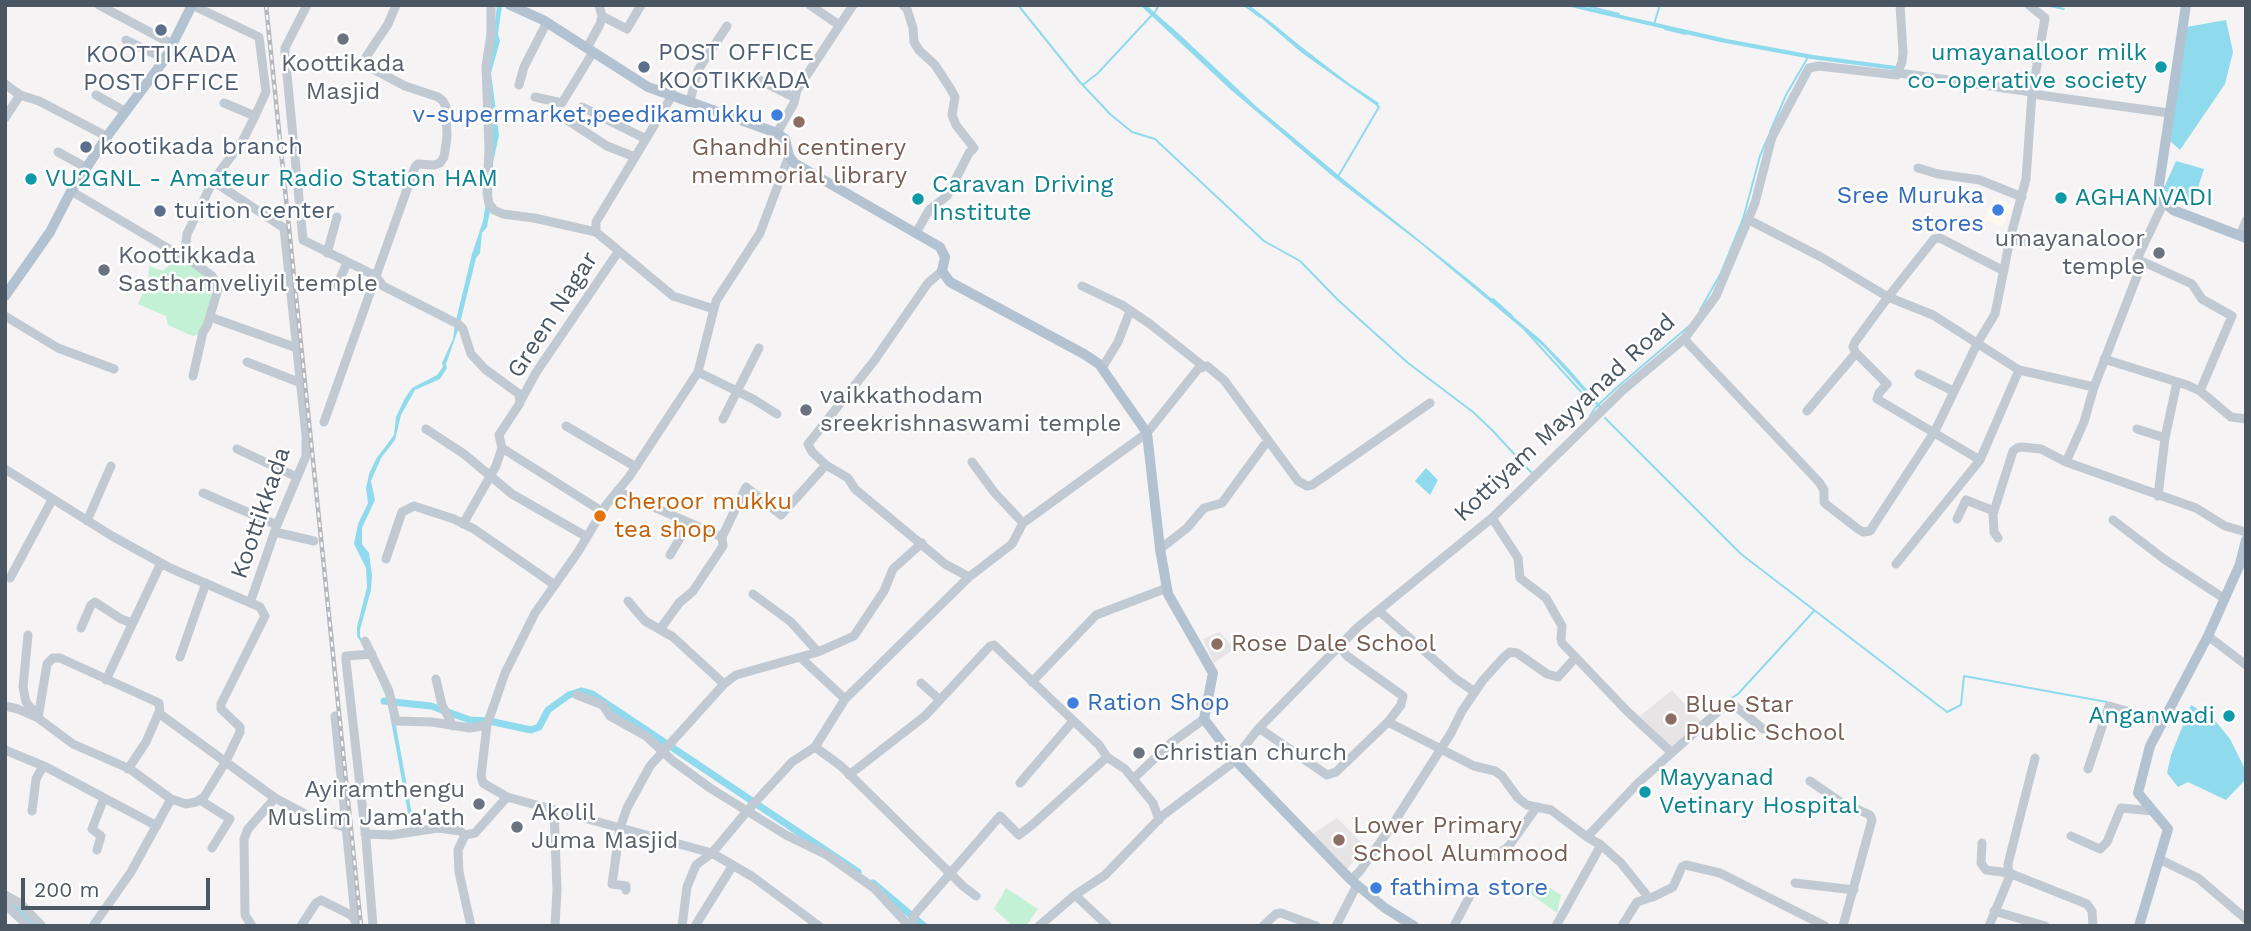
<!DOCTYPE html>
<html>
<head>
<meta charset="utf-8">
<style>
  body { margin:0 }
  #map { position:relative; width:2251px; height:931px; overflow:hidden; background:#f5f3f3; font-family:"Work Sans",sans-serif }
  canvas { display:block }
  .frame { position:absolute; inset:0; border:7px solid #4a5661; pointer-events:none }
  .scale { position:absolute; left:21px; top:878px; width:189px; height:32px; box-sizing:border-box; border:4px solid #4a5661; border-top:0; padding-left:9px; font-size:21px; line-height:24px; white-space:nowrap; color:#4a5661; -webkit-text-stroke:5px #fff; paint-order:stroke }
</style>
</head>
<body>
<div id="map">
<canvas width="2251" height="931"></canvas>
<div class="frame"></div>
<div class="scale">200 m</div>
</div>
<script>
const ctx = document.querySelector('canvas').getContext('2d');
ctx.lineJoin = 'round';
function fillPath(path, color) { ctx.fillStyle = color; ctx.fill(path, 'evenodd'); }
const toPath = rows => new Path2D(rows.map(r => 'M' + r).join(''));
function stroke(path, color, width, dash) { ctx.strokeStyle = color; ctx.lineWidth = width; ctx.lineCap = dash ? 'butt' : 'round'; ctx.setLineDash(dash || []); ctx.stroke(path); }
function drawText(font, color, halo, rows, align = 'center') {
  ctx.font = font + ' "Work Sans",sans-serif'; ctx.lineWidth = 5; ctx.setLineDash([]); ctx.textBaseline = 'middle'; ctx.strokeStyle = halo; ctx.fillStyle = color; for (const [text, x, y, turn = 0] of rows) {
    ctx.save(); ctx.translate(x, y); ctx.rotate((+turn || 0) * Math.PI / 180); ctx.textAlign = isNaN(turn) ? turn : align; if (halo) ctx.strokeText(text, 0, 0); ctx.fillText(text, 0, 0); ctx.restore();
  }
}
fillPath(toPath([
  [1995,197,2013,206,2002,227,1984,219]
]), '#fdf9ef');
fillPath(toPath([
  [1220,632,1234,649,1214,663,1203,639],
  [1672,690,1701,722,1671,749,1640,716],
  [1337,818,1366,847,1346,870,1312,834]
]), '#e6e4e5');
fillPath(toPath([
  [177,257,198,268,215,287,200,334,193,336,168,325,166,316,138,304,148,281,149,266,163,271],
  [1538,880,1561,895,1557,913,1528,892],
  [1006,888,1038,909,1026,926,1013,926,994,909]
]), '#c3f1d5');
fillPath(toPath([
  [497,5,502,5,498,34,500,41,491,73,499,135,493,163,492,200,487,227,482,233,480,253,476,258,460,323,456,320,472,254,483,221,488,189,493,117,488,79],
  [1140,5,1146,5,1178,33,1257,107,1349,184,1473,283,1541,340,1569,369,1601,406,1599,408,1543,346,1420,243,1336,179,1231,90],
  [1246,5,1249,5,1276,26,1333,73,1379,103,1377,106,1302,53],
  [1562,5,1577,5,1727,39,1813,55,1896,66,1895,70,1811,59,1720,42],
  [2226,20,2233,52,2225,84,2180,150,2170,141,2186,27],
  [2176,161,2204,169,2193,203,2163,190],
  [455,324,459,327,446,364,447,368,440,379,415,390,401,415,395,440,381,458,371,481,375,500,362,528,362,544,369,553,372,575,371,590,360,630,360,636,368,653,357,636,357,627,367,587,366,568,354,544,358,524,368,503,366,488,369,474,376,459,394,435,396,417,405,398,412,388,437,375,443,367,442,363,453,339],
  [1426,468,1438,480,1430,495,1415,481],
  [368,655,393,709,411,809,413,830,411,830,387,699],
  [2191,705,2213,718,2230,739,2246,771,2246,779,2226,800,2188,782,2178,787,2167,773,2171,755]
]), '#90daee');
stroke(toPath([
  [1018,5,1079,81,1110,114,1132,132,1155,139,1264,241,1300,261,1338,300,1408,363,1473,412,1493,431,1527,468,1532,473,1534,472],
  [1244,5,1260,17],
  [1583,5,1619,14],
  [2045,5,2064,9],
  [1155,12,1159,5],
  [1654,24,1660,5],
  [1665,29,1686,34],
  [1296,44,1347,83],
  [1750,46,1786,53],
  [1084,84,1098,73,1151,16],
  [1770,132,1786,95,1807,59],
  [1339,175,1379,107,1377,105],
  [1493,299,1512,316],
  [1700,310,1721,273,1743,219,1760,156,1768,137],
  [1525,330,1593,405],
  [1590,416,1595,408,1615,389,1689,326],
  [1605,418,1741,554,1947,712,1961,705,1964,676,2107,702],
  [1725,702,1738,694,1814,611]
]), '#90daee', 2);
stroke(toPath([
  [384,701,431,706,470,720,489,721,531,730,539,727,548,710,569,695,581,691,592,694,664,742],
  [673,748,858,872],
  [873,883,924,926],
  [13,903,34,926]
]), '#90daee', 7);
stroke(toPath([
  [99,5,172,44],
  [192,5,259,37,266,92,255,116],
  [307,5,285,48,285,54,303,240,376,276,324,422],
  [396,5,388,24,366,57,369,64,373,69,405,86,438,97,443,101,446,107,447,137,444,157,440,163,434,165,418,164,415,167,376,276,383,286,458,324,463,329,471,354,485,369,519,394,520,403,499,435,502,448,603,512],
  [491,5,491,34,486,66,489,149,487,193,489,204,494,210,503,214,534,218,596,232,673,296,714,309],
  [810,5,839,25],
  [903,5,907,9,913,28,914,42,919,50,935,65,950,88,955,97,952,115,956,125,974,148,969,153,947,196,929,210,916,233],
  [602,16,627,29,641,5],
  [126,40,165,59],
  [587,48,600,24,602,16,599,5],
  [1899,73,2032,92],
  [752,76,795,98],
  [5,84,20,95,39,101,108,137],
  [519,85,524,67,547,22],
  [2032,94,2169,113],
  [96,95,126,112],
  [535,97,562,103,593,52],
  [690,101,698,70,727,26],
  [582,107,646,139],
  [5,118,20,95],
  [567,120,607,146,635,157],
  [777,133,794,103,797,90,853,5],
  [58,152,87,168],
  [789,156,760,233,716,301,698,372,629,477,606,505,578,552,535,613,505,673,487,725,481,776,483,783,507,797,712,853,753,877,819,926],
  [1918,168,1938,174,1980,180,2022,197],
  [213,181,284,228,306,435,306,456,277,525,250,603],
  [71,191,176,253,182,254,185,250,187,234,213,181,243,140,255,116,224,103],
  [1749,220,1821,257,1888,297,1933,315,2019,370,2094,387],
  [596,232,596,222,673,94],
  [2240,236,2246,221],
  [2010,239,2040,244,2042,239],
  [327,253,337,217],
  [182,254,212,276,218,289,207,326,203,332,193,376],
  [2137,259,2192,284,2202,299,2232,316,2200,391],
  [942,271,928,283,874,361,808,444,812,452,826,465,848,478,855,489,945,564,969,577],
  [337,285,347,263],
  [1082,286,1122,305,1150,324,1203,366],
  [5,316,58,348,114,369],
  [210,317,297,348],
  [1684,339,1819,482,1824,490,1824,502,1827,505,1858,529,1863,532,1870,531,1935,431,1978,342,1995,314,2010,239,2026,179,2032,94,2045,18,2029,5],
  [2104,359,2187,385,2200,391,2231,417,2246,419],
  [247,362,301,383],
  [1102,368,1118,342,1130,311],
  [698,372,753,399,777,414],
  [1919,374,1953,391],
  [521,400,537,371,618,252],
  [1807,411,1856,353],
  [723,419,759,348],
  [566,426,636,467],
  [426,429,464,454,512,494,587,537],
  [2137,429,2165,438],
  [237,449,297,477],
  [1980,460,1877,399,1879,393,1887,384,1856,353,1853,347,1855,342,1888,297,1934,239,1940,238,2004,271],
  [972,462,994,492,1023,523],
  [2066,462,2084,422,2094,387,2139,271,2137,259,2163,204],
  [5,469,112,536,170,568,260,607,265,616,221,704,221,709,240,727,240,732,226,761,204,797,196,802,186,804,171,799,130,769,73,744,38,718,18,709,5,706],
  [617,491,722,537],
  [203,493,277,525],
  [2158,496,2165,438,2177,382],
  [1492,518,1518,558,1520,578,1546,598,1562,626,1561,639,1562,643,1627,711,1671,752],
  [1957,519,1966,500,1994,511],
  [2113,520,2164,559,2225,599],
  [87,521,111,466],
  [463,524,496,466,502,448],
  [275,532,314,541],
  [1998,538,1994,532,1993,514,2013,451,2017,448,2022,447,2041,449,2066,462,2196,508,2225,526,2246,532],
  [1160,549,1187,528,1204,508,1222,503,1268,440],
  [670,555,689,523],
  [386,559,402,512,414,506,454,519,474,529,555,585],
  [1896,564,1980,460,2019,370],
  [10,578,52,500],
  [753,594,791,622,818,652],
  [1379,611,1456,679,1475,692],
  [81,628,91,605,95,602,121,619,132,623],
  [661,628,679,603,693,591,723,546,722,537,746,487,781,515,826,465],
  [28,635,23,687,26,702,37,716],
  [2208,636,2246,665],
  [365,641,389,691,396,721,432,722,470,728,487,725],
  [1339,646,1347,656,1403,696,1401,705,1388,722,1474,766,1495,771,1502,776,1518,798,1527,805,1551,810,1587,837,1601,845,1621,863,1649,898,1653,897,1673,887,1682,867,1686,865,1720,873,1825,926],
  [372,654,346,656,346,661,366,839,373,926],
  [180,657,206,583],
  [800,657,845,699],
  [436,679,442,705,453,726],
  [106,680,161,563],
  [1032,682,1096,615,1167,588],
  [921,683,940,700],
  [724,684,736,675,818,652,854,636,884,591,893,569,922,543],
  [577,695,603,705,610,716,646,736,673,761,710,788,786,835,827,855,874,888,909,926],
  [335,716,356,926],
  [38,718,47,664,53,658,60,658,159,703,160,714,275,798,309,816,347,828],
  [1259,728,1327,775,1336,772,1388,722],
  [815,747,841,766,964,887,976,896],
  [5,750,46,767,157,826],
  [128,769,146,742,159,712],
  [2088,769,2109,706,2162,721],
  [849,775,925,716,990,646,994,645,1099,745,1107,757,1125,769,1153,803,1159,820],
  [1133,779,1171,743,1204,719],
  [1810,781,1839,801,1870,815,1872,820,1843,926],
  [1020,783,1073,721],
  [200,800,230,819,212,848],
  [554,810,557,890,555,926],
  [32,811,36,779,43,766],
  [365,834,392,835,438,828,460,831,465,835],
  [2071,836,2100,849,2107,842,2121,808,2153,811],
  [1587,837,1638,783,1723,707,1734,705,1763,729],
  [1982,843,1981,863,1986,870,2009,873,2087,904,2092,911,2093,926],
  [97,850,101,836,92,829,104,798],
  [1496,856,1509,846,1536,808],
  [2161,860,2198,878,2246,919],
  [1351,880,1360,871,1393,824,1451,733,1462,711,1483,680,1504,657,1510,652,1517,653,1547,674,1558,677,1576,657],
  [1795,883,1854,890],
  [626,890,626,886,612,884,620,828,627,808,650,766,724,684,673,637,645,621,628,601],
  [5,895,21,904,42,926],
  [1075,895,1108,926],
  [5,904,28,926],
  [1994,911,2045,926],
  [93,926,131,872,171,799],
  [252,926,245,915,244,839,248,829,275,798],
  [301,926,316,903,321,900,351,915,355,920],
  [471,926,459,872,458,850,465,835,475,833,507,797],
  [682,926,687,887,696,865,712,853,748,810,792,762,815,747,845,699,969,577,1012,544,1023,523,1147,433,1198,369,1207,366,1224,380,1298,481,1307,486,1312,485,1430,403],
  [695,926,733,865],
  [911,926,915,914,1000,816,1019,835,1032,825,1107,757],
  [1039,926,1075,895,1105,875,1162,816,1230,765,1259,728,1358,627,1492,518,1623,390,1684,339,1716,296,1755,203,1772,137,1809,68,1819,66,1897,75,1902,62,1903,52,1900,5],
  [1263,926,1276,914,1281,913,1316,926],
  [1336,926,1357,885],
  [1454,926,1474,888],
  [1556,926,1601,845],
  [1622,926,1637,902,1649,898],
  [1989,926,2009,878,2008,864,2035,758]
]), '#c1cad2', 9);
stroke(toPath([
  [510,5,543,20,648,87,777,133,785,139,789,156,794,163,940,247,945,257,942,271,950,282,1084,354,1099,364,1147,433,1160,549,1168,594,1213,673,1204,719,1235,760,1351,880,1385,908,1414,926],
  [2186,5,2159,185,2161,200,2173,210,2246,238],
  [5,296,50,232,71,191,108,135,165,59,192,5],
  [2139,926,2168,829,2138,793,2150,746,2208,636,2240,564,2246,540]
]), '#b3c2d1', 10);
const rail = toPath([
  [266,5,361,926]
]);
stroke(rail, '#b5b8bd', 4.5);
stroke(rail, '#fff', 2, [5]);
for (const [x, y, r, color] of [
  [161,30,7,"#5c6f8a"],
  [343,39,7,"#6b7280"],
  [644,67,7,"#5c6f8a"],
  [2161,67,7,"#0f9aa8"],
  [777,115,7,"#3f7fe0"],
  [799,122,7,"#8d6e63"],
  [86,147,7,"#5c6f8a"],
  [31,179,7,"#0f9aa8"],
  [2061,198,7,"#0f9aa8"],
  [918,199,7,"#0f9aa8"],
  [1998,210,7,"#3f7fe0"],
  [160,211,7,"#5c6f8a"],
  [2159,253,7,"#6b7280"],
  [104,270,7,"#6b7280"],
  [806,410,7,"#6b7280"],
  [600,516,7,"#e8710a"],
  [1217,644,7,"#8d6e63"],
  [1073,703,7,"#3f7fe0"],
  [2229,716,7,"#0f9aa8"],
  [1671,719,7,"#8d6e63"],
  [1139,753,7,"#6b7280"],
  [1645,792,7,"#0f9aa8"],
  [479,804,7,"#6b7280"],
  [517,827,7,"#6b7280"],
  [1339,840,7,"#8d6e63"],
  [1376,888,7,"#3f7fe0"]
]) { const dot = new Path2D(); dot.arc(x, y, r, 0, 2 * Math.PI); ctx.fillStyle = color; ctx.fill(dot); stroke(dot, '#fff', 2.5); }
drawText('24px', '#4e5e75', '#fff', [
  ["POST OFFICE",658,53],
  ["KOOTIKKADA",658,81],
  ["KOOTTIKADA",161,55,"center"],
  ["POST OFFICE",161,83,"center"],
  ["kootikada branch",100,147],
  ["tuition center",174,211]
], 'left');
drawText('24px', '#0d838f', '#fff', [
  ["umayanalloor milk",2147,53,"right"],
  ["co-operative society",2147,81,"right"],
  ["VU2GNL - Amateur Radio Station HAM",45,179],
  ["Caravan Driving",932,185],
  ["Institute",932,213],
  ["AGHANVADI",2075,198],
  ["Anganwadi",2215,716,"right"],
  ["Mayyanad",1659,778],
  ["Vetinary Hospital",1659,806]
], 'left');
drawText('24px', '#5b616d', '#fff', [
  ["Koottikada",343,64,"center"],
  ["Masjid",343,92,"center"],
  ["umayanaloor",2145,239,"right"],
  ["temple",2145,267,"right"],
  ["Koottikkada",118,256],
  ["Sasthamveliyil temple",118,284],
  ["vaikkathodam",820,396],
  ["sreekrishnaswami temple",820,424],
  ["Christian church",1153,753],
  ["Ayiramthengu",465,790,"right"],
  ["Muslim Jama'ath",465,818,"right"],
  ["Akolil",531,813],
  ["Juma Masjid",531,841]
], 'left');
drawText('24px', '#366cbe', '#fff', [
  ["v-supermarket,peedikamukku",763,115],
  ["Sree Muruka",1984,196],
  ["stores",1984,224],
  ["Ration Shop",1087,703,"left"],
  ["fathima store",1390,888,"left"]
], 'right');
drawText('24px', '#785e54', '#fff', [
  ["Ghandhi centinery",799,148,"center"],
  ["memmorial library",799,176,"center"],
  ["Rose Dale School",1231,644],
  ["Blue Star",1685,705],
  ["Public School",1685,733],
  ["Lower Primary",1353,826],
  ["School Alummood",1353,854]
], 'left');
drawText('24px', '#4a5661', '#fff', [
  ["Green Nagar",553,315,-57],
  ["Kottiyam Mayyanad Road",1565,418,-43],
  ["Koottikkada",261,513,-71]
]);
drawText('24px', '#c56008', '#fff', [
  ["cheroor mukku",614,502],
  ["tea shop",614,530]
], 'left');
</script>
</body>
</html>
